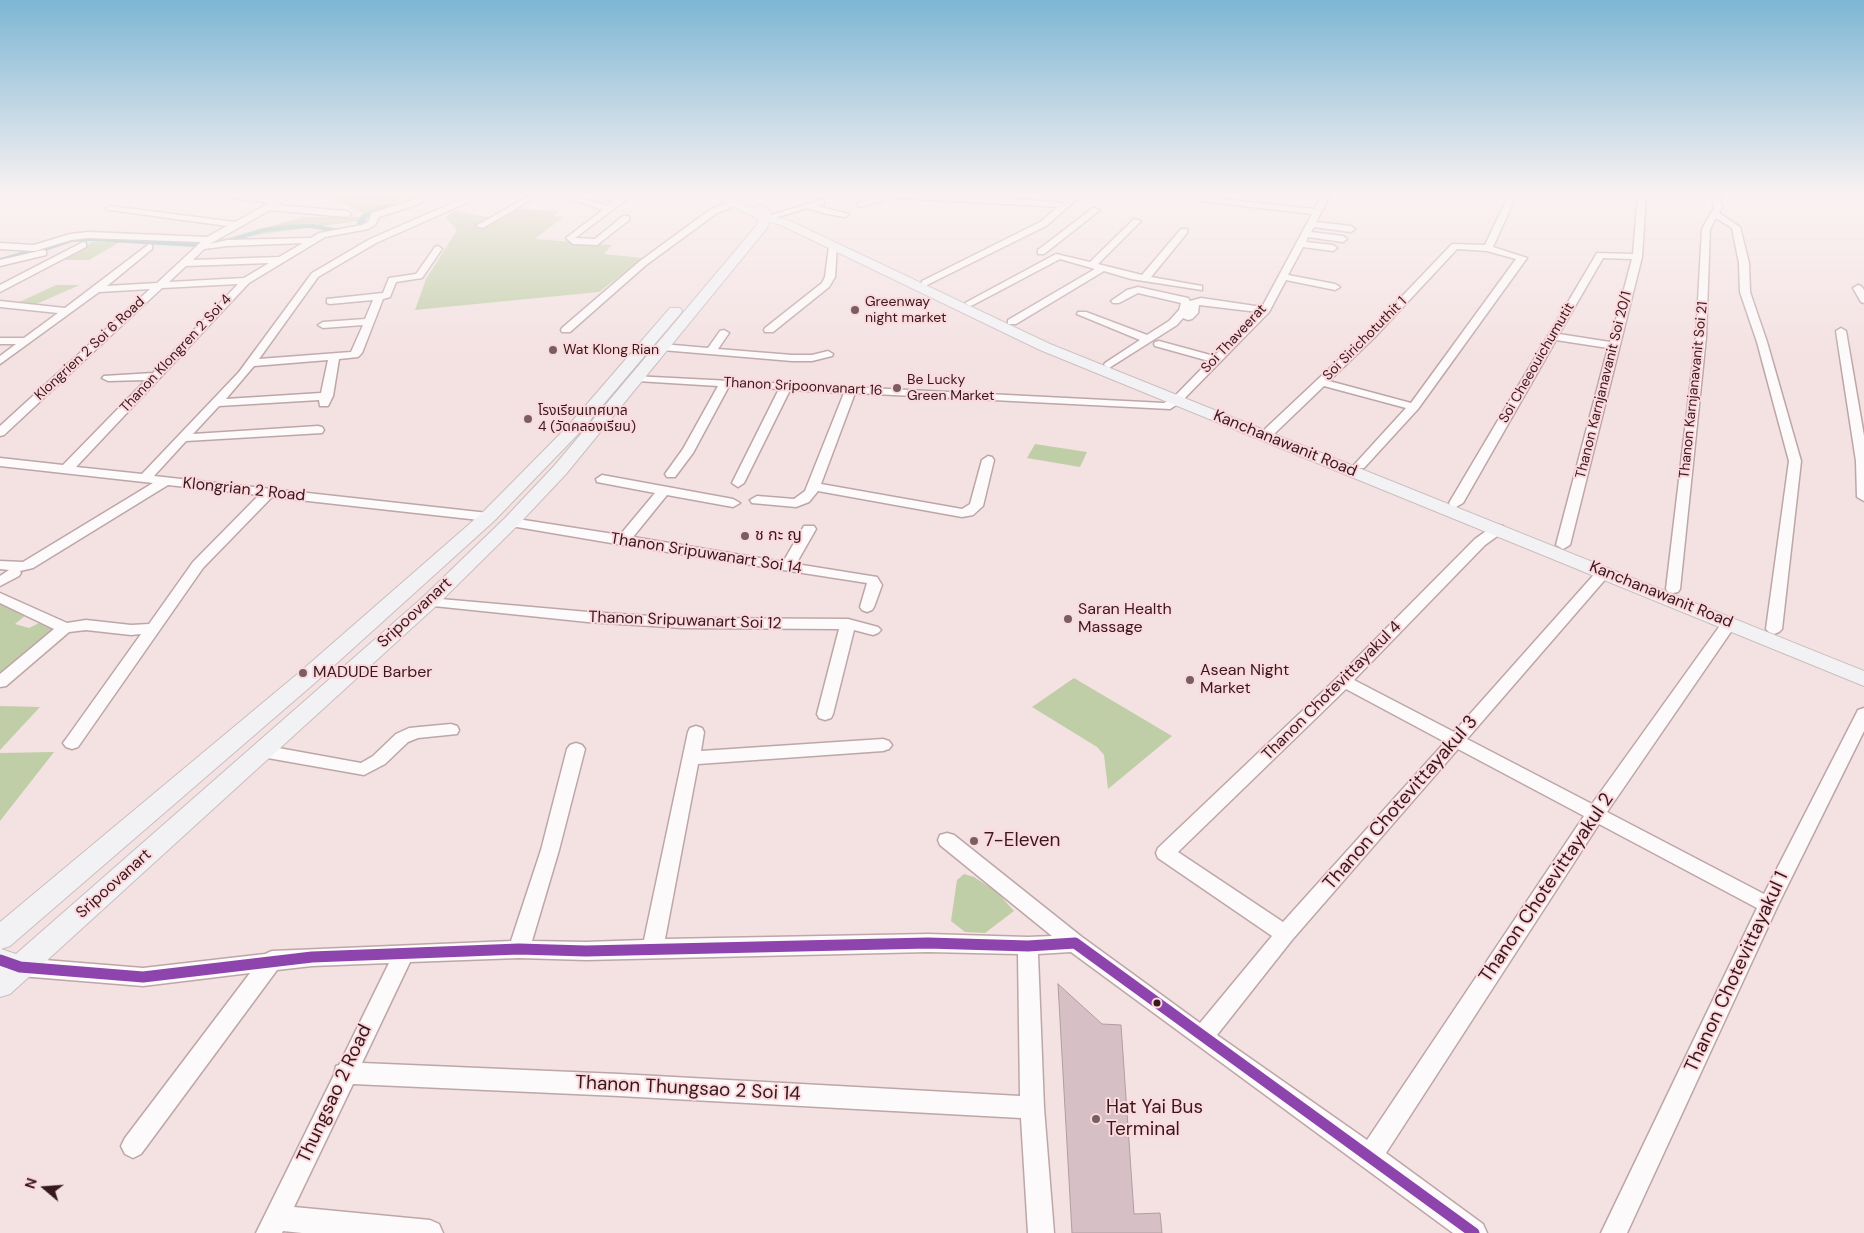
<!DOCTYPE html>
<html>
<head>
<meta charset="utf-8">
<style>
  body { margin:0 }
  #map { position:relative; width:1864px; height:1233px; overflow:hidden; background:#f4e1e2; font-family:"DM Sans",sans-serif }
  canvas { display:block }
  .north { position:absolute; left:20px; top:1163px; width:50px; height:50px; -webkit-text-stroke:4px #fcd9dc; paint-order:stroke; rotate:288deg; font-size:14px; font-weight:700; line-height:20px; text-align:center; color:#37181c }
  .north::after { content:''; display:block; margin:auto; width:18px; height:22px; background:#37181c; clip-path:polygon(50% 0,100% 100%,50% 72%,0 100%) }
</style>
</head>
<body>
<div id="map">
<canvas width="1864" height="1233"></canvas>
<div class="north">N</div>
</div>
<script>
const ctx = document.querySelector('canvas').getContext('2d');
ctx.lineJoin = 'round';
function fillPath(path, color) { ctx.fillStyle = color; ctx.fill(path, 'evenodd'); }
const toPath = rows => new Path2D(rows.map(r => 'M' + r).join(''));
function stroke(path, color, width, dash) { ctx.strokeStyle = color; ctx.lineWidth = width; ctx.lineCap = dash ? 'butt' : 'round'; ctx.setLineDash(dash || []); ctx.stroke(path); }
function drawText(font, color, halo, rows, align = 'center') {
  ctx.font = font + ' "DM Sans","Noto Sans Thai",sans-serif'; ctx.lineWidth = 4; ctx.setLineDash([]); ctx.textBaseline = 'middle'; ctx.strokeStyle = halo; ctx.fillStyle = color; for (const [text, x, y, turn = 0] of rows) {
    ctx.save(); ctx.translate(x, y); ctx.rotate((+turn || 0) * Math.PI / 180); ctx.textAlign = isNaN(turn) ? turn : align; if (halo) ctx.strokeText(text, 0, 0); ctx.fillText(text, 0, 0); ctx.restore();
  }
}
fillPath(toPath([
  [323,194,417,194,369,216],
  [515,209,559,211,553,216,563,217,535,239,612,245,604,254,643,258,599,292,415,310,426,279,457,230,445,217,455,211,497,219],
  [304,217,361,217,359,221,220,240],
  [92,242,120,242,89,260,61,260],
  [56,285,80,285,34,305,17,303],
  [1035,444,1087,452,1080,467,1027,458],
  [0,601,26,615,15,624,29,628,39,623,53,629,0,673],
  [1074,678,1172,736,1108,789,1104,755,1097,747,1032,707],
  [0,706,40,707,0,750],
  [54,752,0,821,0,753],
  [964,874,974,877,996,891,1014,911,985,933,965,932,951,921,957,880]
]), '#c0cea7');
fillPath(toPath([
  [414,194,422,194,411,206,387,210,367,218,362,229,341,233,310,228,289,229,264,232,226,244,196,247,92,241,72,242,19,260,0,264,0,258,71,238,92,237,196,243,225,240,263,228,289,225,310,224,341,229,356,225,361,215,382,206,406,202,414,194]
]), '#7db8b7');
const building = toPath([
  [1058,984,1102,1024,1121,1025,1134,1214,1160,1213,1162,1233,1072,1233,1058,984]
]);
fillPath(building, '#d6c0c6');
stroke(building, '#b19ca2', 1);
const minor = toPath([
  [215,194,233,194,276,200,287,194,296,194,278,205,347,211,351,214,347,217,270,210,210,244,227,240,311,238,319,233,362,225,368,222,372,213,413,200,422,194,431,194,419,204,379,217,375,225,368,229,325,237,249,283,76,467,142,474,239,372,312,273,370,239,473,194,483,194,482,196,376,243,318,277,259,359,351,352,363,325,323,328,318,325,323,322,365,319,373,300,330,304,327,303,327,299,383,293,389,278,416,274,435,247,438,246,442,249,422,278,396,282,390,297,383,299,362,353,358,357,339,359,333,396,328,406,320,406,319,400,219,406,193,434,318,426,322,427,324,430,322,433,186,441,154,476,488,513,495,517,488,521,272,497,203,568,78,747,72,749,66,747,63,743,66,739,141,634,131,635,86,630,69,632,6,686,0,687,0,674,54,629,0,603,0,593,67,623,86,620,131,625,149,624,193,562,259,495,168,485,33,568,20,571,21,573,19,576,0,586,0,576,9,570,0,569,0,561,23,562,153,483,0,466,0,458,63,465,146,380,108,381,102,378,104,376,153,373,238,284,162,288,4,435,0,436,0,426,150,289,99,292,0,364,0,356,16,344,0,344,0,338,24,338,58,313,0,307,0,301,65,308,149,244,152,245,152,249,107,286,157,283,201,242,88,238,71,240,35,251,0,249,0,243,34,245,70,234,88,232,207,237,227,226,110,210,106,208,110,206,235,222,269,203,219,196,215,194],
  [303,243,279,257,193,260,204,249,227,246,303,243],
  [269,263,244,278,169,282,186,266,269,263],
  [328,360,321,393,226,399,254,366,328,360],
  [532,194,541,194,483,228,476,226,532,194],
  [555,194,566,194,608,206,614,202,597,196,596,194,606,194,619,198,625,194,634,194,575,238,595,239,623,216,629,216,629,220,597,245,573,244,566,238,603,210,555,194],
  [870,194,912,194,1046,201,1063,203,1075,194,1083,194,1046,226,925,286,922,285,922,281,1040,222,1058,207,881,197,884,199,883,201,858,207,858,203,879,197,870,194],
  [1301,194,1331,194,1316,222,1351,226,1355,229,1351,232,1314,227,1311,232,1343,236,1347,239,1343,242,1308,237,1306,242,1333,245,1337,248,1333,251,1303,247,1288,275,1335,284,1340,287,1335,290,1286,280,1269,312,1181,402,1170,409,855,393,821,484,962,509,970,504,982,460,988,456,992,457,994,460,983,506,973,515,962,517,818,491,809,502,796,507,752,503,750,500,757,496,794,499,805,491,844,393,790,390,744,483,738,487,732,483,779,389,729,386,693,453,675,477,667,477,665,474,683,449,718,386,637,381,631,378,633,376,1164,403,1173,398,1209,361,1155,346,1154,344,1155,342,1159,341,1214,356,1258,312,1199,305,1198,313,1192,319,1188,320,1183,318,1177,325,1109,368,1104,365,1105,363,1140,340,1077,314,1078,312,1086,312,1147,335,1169,321,1179,310,1181,303,1138,293,1119,303,1113,303,1111,301,1127,290,1138,287,1188,298,1190,301,1201,298,1262,307,1312,214,1201,201,1197,199,1201,197,1315,209,1321,197,1305,196,1301,194],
  [1509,194,1517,194,1493,247,1527,258,1418,409,1364,468,1356,468,1354,465,1406,408,1324,386,1274,434,1266,434,1264,431,1266,428,1367,333,1452,244,1485,245,1509,194],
  [1457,249,1487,251,1516,259,1411,403,1329,381,1375,337,1457,249],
  [1638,194,1646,194,1642,257,1570,545,1563,549,1556,545,1608,348,1556,340,1463,503,1456,507,1451,506,1449,503,1597,253,1633,254,1638,194],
  [1603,258,1632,259,1610,342,1559,334,1603,258],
  [1711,194,1719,194,1722,208,1719,213,1740,227,1749,263,1750,292,1767,342,1801,461,1782,629,1779,632,1774,634,1769,632,1766,629,1789,461,1757,342,1740,292,1739,263,1732,228,1716,218,1710,229,1706,337,1680,589,1678,592,1673,593,1668,592,1666,589,1696,337,1702,229,1714,208,1711,194],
  [821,200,824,200,824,204,816,206,849,214,845,217,827,214,807,208,765,221,761,218,821,200],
  [734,201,737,201,737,205,717,213,646,265,570,332,562,332,561,330,562,328,640,261,711,209,734,201],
  [1093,208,1100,210,1044,254,1038,254,1038,250,1093,208],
  [1134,219,1141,221,1098,264,1142,275,1181,229,1187,229,1187,233,1151,277,1202,286,1202,290,1131,279,1104,271,1016,324,1008,324,1008,320,1095,269,1060,259,973,305,970,306,965,303,1056,254,1090,262,1134,219],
  [83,242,86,243,86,247,0,292,0,285,83,242],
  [833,243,837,246,835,277,829,287,773,332,765,332,764,330,765,328,822,283,825,277,829,246,833,243],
  [43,250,46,251,46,255,0,266,0,260,43,250],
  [1858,285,1861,286,1864,290,1864,303,1861,302,1853,288,1858,285],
  [1841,328,1846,331,1864,436,1864,501,1857,497,1856,461,1836,331,1841,328],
  [724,330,729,333,718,349,792,355,812,355,828,351,833,354,832,356,812,361,792,361,662,350,657,347,662,344,708,348,720,331,724,330],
  [602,475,733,499,740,503,733,507,667,495,633,537,783,562,804,526,814,526,816,529,796,564,877,577,882,585,874,607,872,610,867,612,862,610,860,607,867,583,623,545,511,526,504,522,511,518,620,535,655,493,597,482,596,479,602,475],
  [1498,525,1503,526,1505,529,1503,532,1485,545,1354,680,1454,732,1599,569,1609,569,1611,572,1609,575,1467,739,1592,804,1724,620,1734,620,1737,623,1607,812,1764,894,1856,714,1858,710,1864,708,1864,731,1778,905,1627,1233,1601,1233,1757,908,1599,824,1386,1153,1483,1224,1487,1233,1453,1233,1071,952,1038,954,1044,1108,1054,1233,1028,1233,1021,1118,619,1096,353,1084,294,1207,430,1220,439,1224,443,1233,302,1233,283,1231,282,1233,256,1233,334,1075,336,1066,339,1065,389,963,312,966,277,970,141,1154,133,1158,125,1154,121,1146,125,1138,250,973,143,986,20,976,13,973,10,967,13,961,20,958,143,968,265,954,272,951,511,941,541,850,567,749,570,745,576,743,582,745,585,749,559,850,532,941,586,942,644,940,688,732,690,728,696,726,702,728,704,732,701,751,883,739,889,741,892,745,889,749,883,751,698,764,665,939,928,934,1028,937,1052,936,940,845,938,840,940,835,947,833,954,835,1082,937,1200,1023,1272,936,1158,858,1156,853,1158,848,1338,677,1475,539,1493,526,1498,525],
  [1346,689,1445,742,1283,922,1178,852,1346,689],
  [1458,749,1584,816,1367,1140,1217,1035,1292,940,1458,749],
  [928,952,1018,954,1020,1096,619,1074,362,1063,410,962,519,958,586,960,928,952],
  [429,598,588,612,683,618,848,619,878,627,881,630,878,633,873,635,854,630,833,714,831,718,825,720,819,718,817,714,839,629,683,628,588,622,424,605,422,602,424,599,429,598],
  [451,724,457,726,459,730,457,734,418,738,408,742,385,764,364,775,262,757,256,755,253,751,256,747,262,745,361,763,373,756,396,734,409,728,451,724]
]);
const major = toPath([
  [709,194,722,194,758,210,756,207,757,205,765,205,771,213,770,216,788,220,1050,344,1864,671,1864,686,1040,350,781,225,769,222,767,228,566,474,517,526,436,606,10,994,0,997,0,922,301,671,482,513,568,426,670,308,680,308,682,311,680,314,580,432,494,521,317,681,10,946,1,949,16,954,422,598,505,518,554,466,757,225,758,219,709,194]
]);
stroke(minor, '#bda6a8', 3);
stroke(major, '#cbbebf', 2);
fillPath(minor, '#fdfafb');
fillPath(major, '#f2f2f5');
stroke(toPath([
  [0,960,20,967,143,977,312,957,519,949,586,951,928,943,1028,946,1075,943,1474,1233]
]), '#8e44ad', 11);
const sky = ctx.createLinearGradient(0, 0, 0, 366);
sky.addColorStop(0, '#7db6d4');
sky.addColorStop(0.53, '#faf2f2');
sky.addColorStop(1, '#faf2f200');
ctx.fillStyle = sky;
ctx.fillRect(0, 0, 1864, 366);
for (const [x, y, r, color] of [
  [855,310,5,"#795e61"],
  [553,350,5,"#795e61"],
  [897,388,5,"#795e61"],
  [528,419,5,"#795e61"],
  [745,536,5,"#795e61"],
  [1068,619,5,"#795e61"],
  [303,673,5,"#795e61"],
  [1190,680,5,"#795e61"],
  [974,841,5,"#795e61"],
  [1157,1003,4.5,"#37181c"],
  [1096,1119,5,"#795e61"]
]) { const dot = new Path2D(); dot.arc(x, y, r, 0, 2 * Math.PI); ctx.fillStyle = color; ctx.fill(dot); stroke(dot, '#fcd9dc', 2); }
drawText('14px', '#37181c', '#fcd9dc', [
  ["Greenway",865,302],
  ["night market",865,318],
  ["Wat Klong Rian",563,350],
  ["Be Lucky",907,380],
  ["Green Market",907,396],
  ["โรงเรียนเทศบาล",538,411],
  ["4 (วัดคลองเรียน)",538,427]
], 'left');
drawText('14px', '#37181c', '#fcd9dc', [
  ["Soi Thaveerat",1234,339,-47],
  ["Soi Sirichotuthit 1",1365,339,-45],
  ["Klongrien 2 Soi 6 Road",90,349,-43],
  ["Thanon Klongren 2 Soi 4",176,354,-47],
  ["Soi Cheeouichumutit",1537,363,-60],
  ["Thanon Karnjanavanit Soi 20/1",1604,385,-76],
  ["Thanon Sripoonvanart 16",803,387,3],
  ["Thanon Karnjanavanit Soi 21",1694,390,-84]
]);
drawText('16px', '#37181c', '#fcd9dc', [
  ["Kanchanawanit Road",1285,444,22],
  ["Klongrian 2 Road",244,490,6],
  ["Thanon Sripuwanart Soi 14",706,554,9],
  ["Kanchanawanit Road",1661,595,22],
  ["Sripoovanart",415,613,-43],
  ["Thanon Sripuwanart Soi 12",685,621,2],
  ["Thanon Chotevittayakul 4",1332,691,-45],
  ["Sripoovanart",114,884,-42]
]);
drawText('16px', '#37181c', '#fcd9dc', [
  ["ช กะ ญ",755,536],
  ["Saran Health",1078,610],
  ["Massage",1078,628],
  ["Asean Night",1200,671],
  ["Market",1200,689],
  ["MADUDE Barber",313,673]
], 'left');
drawText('19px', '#37181c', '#fcd9dc', [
  ["Thanon Chotevittayakul 3",1401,803,-49],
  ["Thanon Chotevittayakul 2",1547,888,-56],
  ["Thanon Chotevittayakul 1",1737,972,-65],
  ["Thanon Thungsao 2 Soi 14",688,1089,3],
  ["Thungsao 2 Road",335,1094,-65]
]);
drawText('19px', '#37181c', '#fcd9dc', [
  ["7-Eleven",984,841],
  ["Hat Yai Bus",1106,1108],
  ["Terminal",1106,1130]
], 'left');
</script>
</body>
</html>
